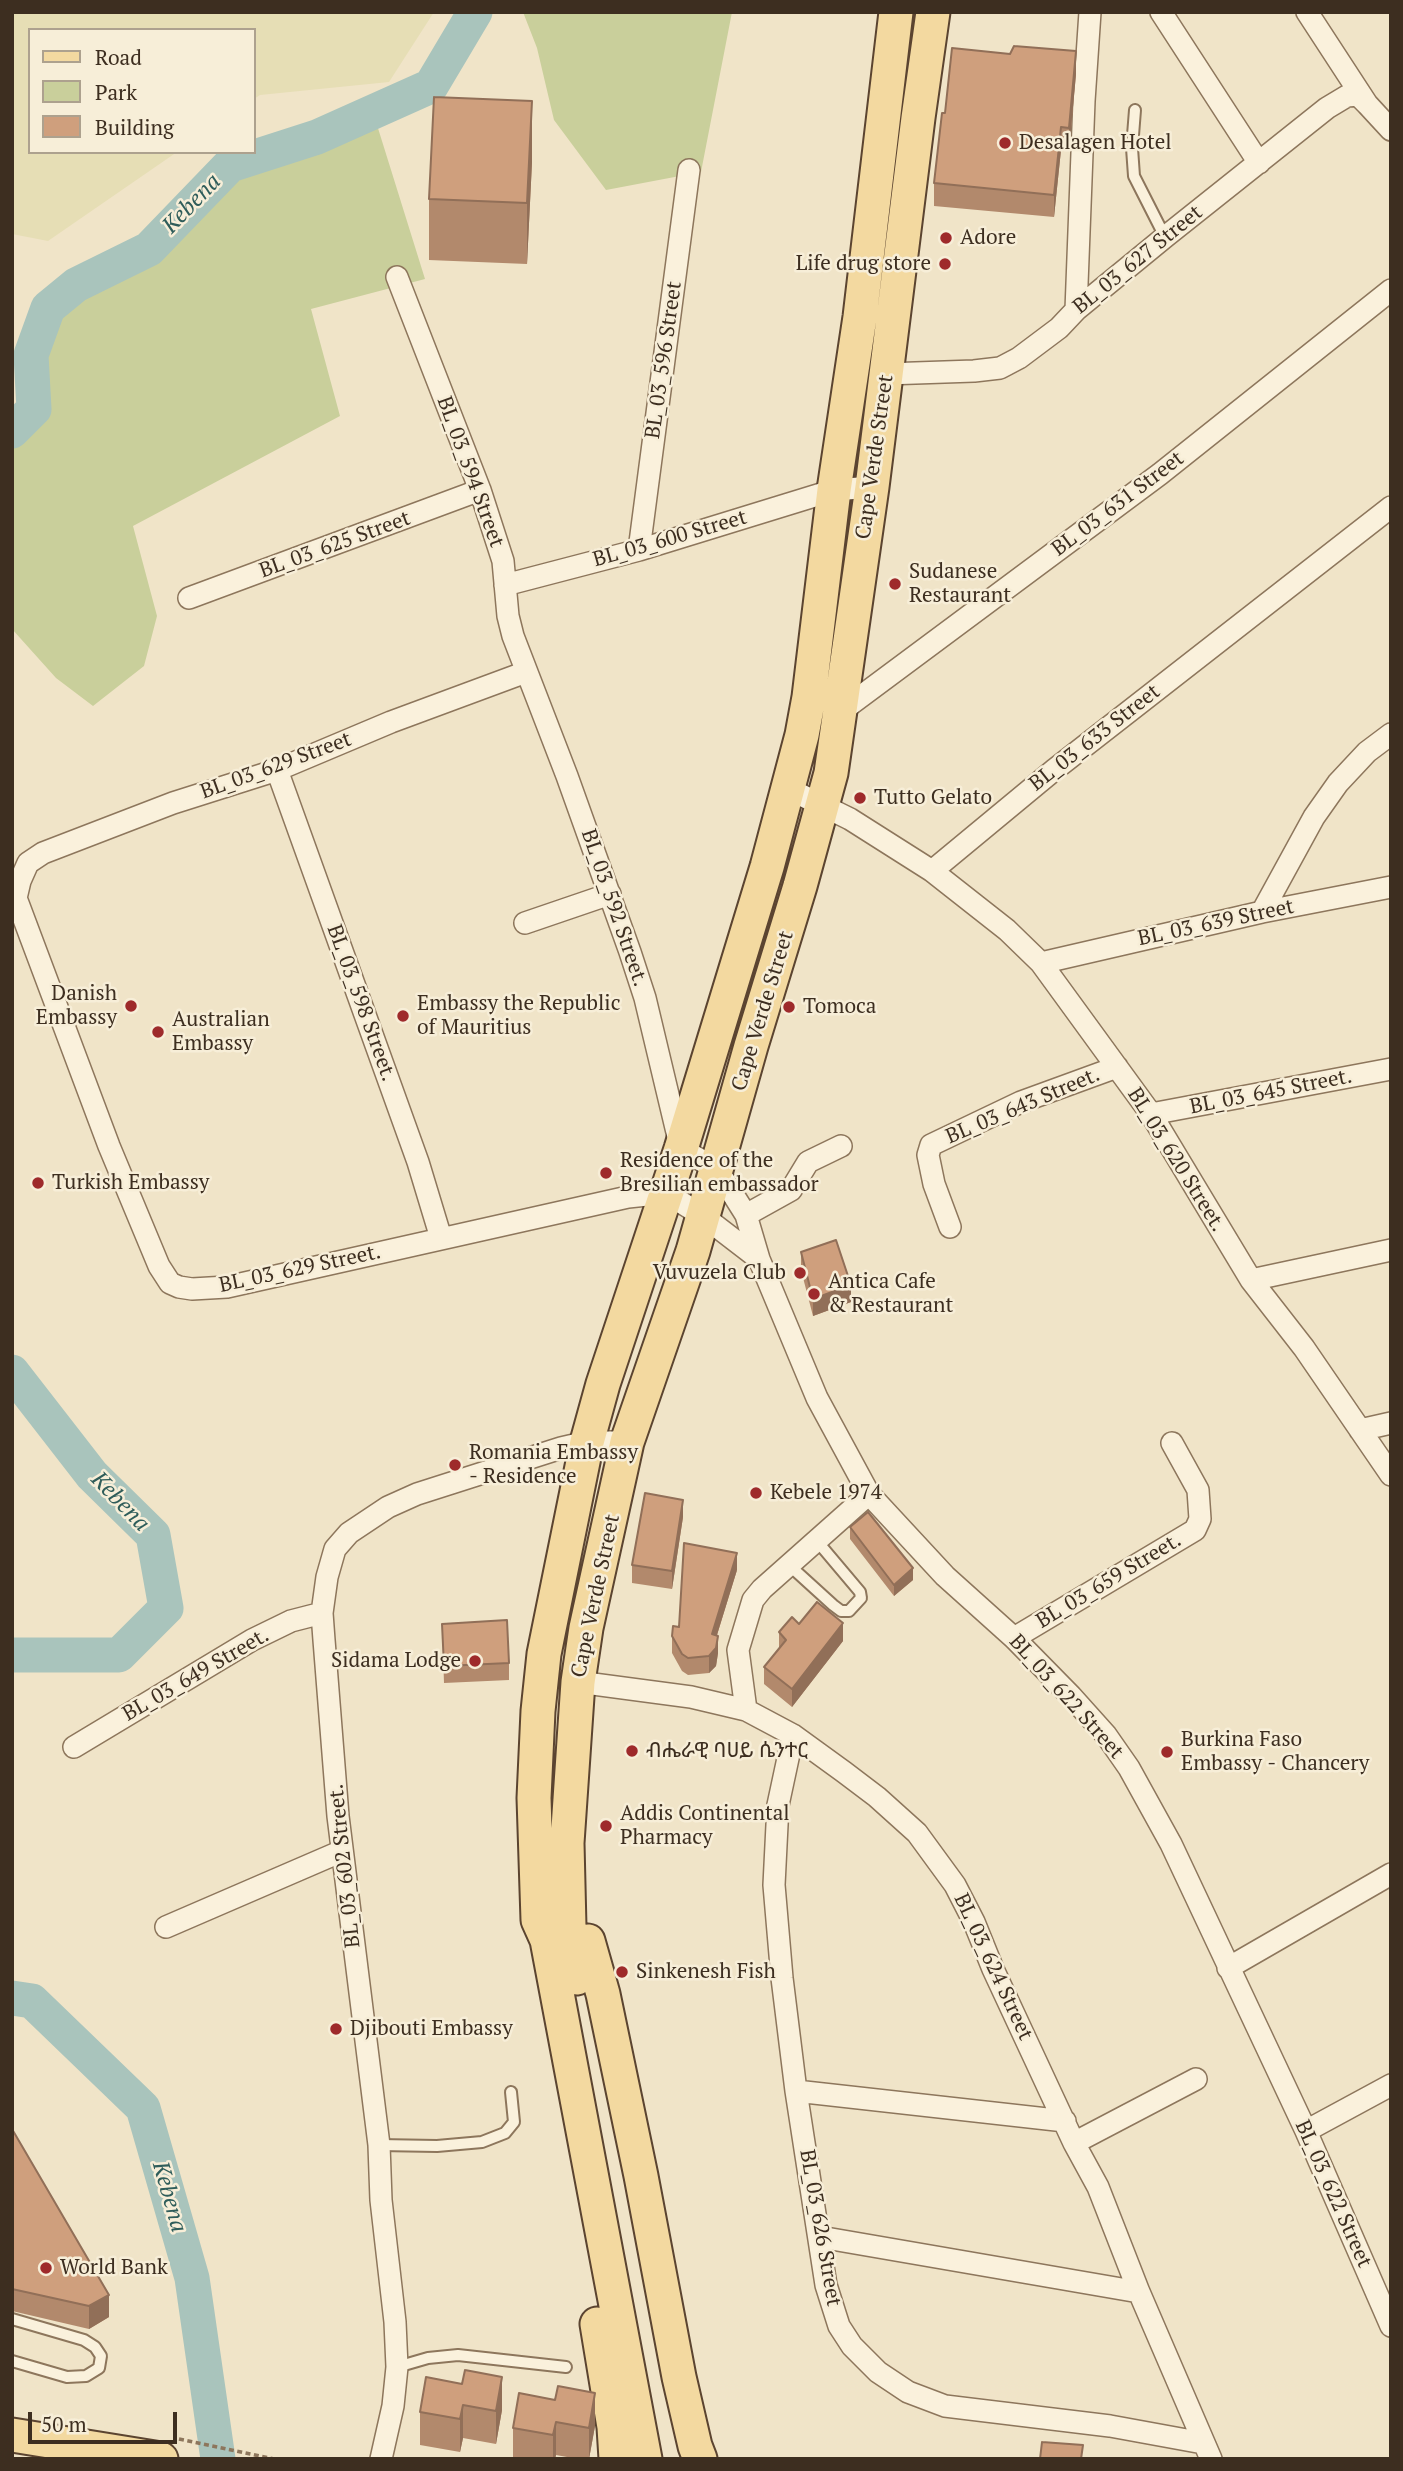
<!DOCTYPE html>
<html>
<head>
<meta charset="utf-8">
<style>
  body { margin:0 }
  #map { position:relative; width:1403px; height:2471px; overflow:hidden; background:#f0e4c8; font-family:"PT Serif",serif }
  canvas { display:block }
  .frame { position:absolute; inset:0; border:14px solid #3d2e20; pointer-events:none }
  .legend { position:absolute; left:28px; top:28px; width:228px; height:126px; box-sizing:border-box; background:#f7eed8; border:2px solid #ada18e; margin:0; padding:9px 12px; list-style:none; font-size:21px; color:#3d2e20 }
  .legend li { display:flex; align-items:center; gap:14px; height:35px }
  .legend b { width:35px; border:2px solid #ada18e }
  .scale { position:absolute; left:28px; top:2412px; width:149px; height:32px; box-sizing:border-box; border:4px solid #3d2e20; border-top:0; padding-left:9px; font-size:21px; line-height:24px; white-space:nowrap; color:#3d2e20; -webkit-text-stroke:5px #f7eed8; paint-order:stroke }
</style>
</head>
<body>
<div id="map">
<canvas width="1403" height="2471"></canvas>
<div class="frame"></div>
<ul class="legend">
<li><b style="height:9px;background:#f3d9a0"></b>Road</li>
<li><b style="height:19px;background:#c9cf9b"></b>Park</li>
<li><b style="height:19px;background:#cf9f7d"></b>Building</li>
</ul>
<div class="scale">50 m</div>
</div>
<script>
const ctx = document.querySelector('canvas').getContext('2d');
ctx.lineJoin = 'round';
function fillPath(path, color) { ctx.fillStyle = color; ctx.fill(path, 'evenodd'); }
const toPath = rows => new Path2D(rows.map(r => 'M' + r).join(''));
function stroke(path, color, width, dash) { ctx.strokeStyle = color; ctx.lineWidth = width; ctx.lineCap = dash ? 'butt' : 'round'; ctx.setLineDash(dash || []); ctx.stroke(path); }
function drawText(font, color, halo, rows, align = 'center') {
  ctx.font = font + ' "PT Serif","Noto Sans Ethiopic",serif'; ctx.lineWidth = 5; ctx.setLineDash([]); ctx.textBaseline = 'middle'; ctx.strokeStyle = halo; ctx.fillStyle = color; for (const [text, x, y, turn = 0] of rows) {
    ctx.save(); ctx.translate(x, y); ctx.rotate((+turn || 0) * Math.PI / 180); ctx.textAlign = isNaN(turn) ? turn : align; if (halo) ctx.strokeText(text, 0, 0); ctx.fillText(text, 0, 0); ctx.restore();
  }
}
fillPath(toPath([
  [12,12,434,12,389,82,260,95,254,99,254,30,30,30,30,152,177,152,48,241,12,234]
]), '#e6deb5');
fillPath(toPath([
  [523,12,732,12,701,172,606,190,554,120,537,48],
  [377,125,425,279,311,309,340,416,133,526,157,616,144,666,93,706,56,678,12,629,12,449,42,408,42,355,58,314,87,293,159,259,239,175,329,148]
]), '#c9cf9b');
stroke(toPath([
  [12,431,34,409,31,355,48,308,76,285,149,249,230,165,317,137,431,86,475,12],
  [12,1372,92,1475,153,1535,166,1608,119,1655,12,1655],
  [12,1998,32,2001,143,2108,192,2278,218,2459]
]), '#a9c4bc', 35);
const service = toPath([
  [1135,110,1132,148,1134,176,1165,237],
  [789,1565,833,1605,841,1611,849,1611,861,1598,860,1592,817,1541],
  [379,2145,437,2146,482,2142,505,2133,514,2122,511,2092],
  [12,2319,84,2340,95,2347,101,2356,99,2368,86,2376,67,2377,12,2361],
  [397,2367,428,2358,458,2355,566,2367]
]);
const minor = toPath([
  [1161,12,1259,163],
  [1307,12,1367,104,1391,130],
  [397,277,480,490,503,561,508,616,513,636,567,776,630,952,645,998,681,1149,717,1169,746,1215,759,1259,817,1398,869,1494,945,1576,1014,1638,1071,1696,1106,1735,1129,1768,1171,1844,1306,2131,1391,2326],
  [1076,310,1084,101,1090,12],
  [886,374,974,371,1000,368,1019,358,1059,328,1076,310,1165,237,1327,108,1347,96,1358,95,1367,104],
  [639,550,689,170],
  [505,585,639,550,834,490,872,487],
  [189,598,480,490],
  [526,672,391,722,277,770,173,803,43,853,28,863,20,881,16,898,109,1146,159,1266,170,1283,179,1287,192,1289,227,1287,628,1197,666,1193,703,1216,759,1259],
  [840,712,1160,474,1391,290],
  [277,770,418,1162,441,1238],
  [789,789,850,819,932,871,1007,930,1041,963,1151,1114,1251,1280,1304,1348,1391,1475],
  [932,871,1054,770,1391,507],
  [1262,912,1314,817,1338,783,1367,752,1391,734],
  [525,923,610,894],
  [1041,963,1262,912,1391,887],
  [1151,1114,1391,1069],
  [746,1215,791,1190,808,1162,841,1146],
  [950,1227,934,1184,928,1155,931,1145,1021,1102,1117,1067],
  [1251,1280,1391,1250],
  [1360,1430,1391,1423],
  [1014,1638,1195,1530,1200,1519,1198,1490,1172,1443],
  [578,1682,691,1697,746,1710,793,1735,844,1772,877,1797,917,1833,955,1885,974,1922,993,1969,1074,2143,1098,2187,1139,2292,1211,2459],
  [746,1710,738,1650,753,1600,762,1589,869,1494],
  [793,1735,778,1805,774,1885,782,1978,796,2091,826,2285,839,2326,852,2346,878,2372,908,2392,945,2406,1110,2426,1203,2443],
  [74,1747,252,1640,291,1621,322,1613],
  [166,1927,342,1851],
  [1228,1968,1391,1874],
  [796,2091,1065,2121],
  [1306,2131,1391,2085],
  [1074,2143,1196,2079],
  [820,2237,1139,2292],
  [381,2459,393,2406,397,2367,395,2322,381,2200,379,2145,338,1816,324,1640,322,1613,327,1577,335,1549,349,1533,388,1507,417,1494,561,1448,587,1442,627,1442]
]);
const primary = toPath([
  [588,1941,603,1994,641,2176,679,2377,695,2446,700,2459],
  [577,1978,569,1927,567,1843,578,1682,586,1628,627,1442,693,1251,751,1046,800,886,831,773,872,487,918,118,933,12],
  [597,2324,614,2427,616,2459],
  [12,2435,161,2459],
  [645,2459,547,1940,538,1920,534,1798,538,1711,544,1654,587,1442,603,1384,681,1149,767,867,802,735,809,697,834,490,860,317,896,12]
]);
stroke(service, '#8d765c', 14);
stroke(minor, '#8d765c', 24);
stroke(primary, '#5b4430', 37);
stroke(toPath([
  [179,2439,274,2459]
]), '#8d765c', 3.5, [5, 3.5]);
stroke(service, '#faf1dc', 10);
stroke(minor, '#faf1dc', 21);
stroke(primary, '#f3d9a0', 33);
fillPath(toPath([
  [1076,74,1069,151,1061,150,1054,217,934,206,934,183],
  [532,162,527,264,429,260,429,199],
  [801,1252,851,1302,813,1316,801,1270],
  [683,1517,672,1589,632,1583,632,1565],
  [850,1527,913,1580,894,1596,850,1539],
  [737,1570,717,1635,718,1653,716,1666,709,1673,688,1675,682,1671,672,1653,672,1636],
  [442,1624,509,1663,509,1680,444,1683],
  [799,1624,843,1641,792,1707,764,1684,764,1667,779,1649,779,1632],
  [12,2129,109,2317,89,2329,12,2311],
  [426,2377,502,2410,496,2444,463,2438,460,2452,420,2445,420,2412],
  [519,2393,595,2426,589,2459,578,2459,556,2455,555,2459,513,2459,513,2428]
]), '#b2896c');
fillPath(toPath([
  [1076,51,1076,74,1069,151,1069,128],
  [532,101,532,162,527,264,527,203],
  [1061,127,1061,150,1054,217,1054,195],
  [851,1285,851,1302,813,1316,813,1299],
  [683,1500,683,1517,672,1589,672,1571],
  [737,1553,737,1570,712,1651,712,1634],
  [913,1568,913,1580,894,1596,894,1585],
  [843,1623,843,1641,792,1707,792,1689],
  [718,1636,718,1653,716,1666,709,1673,709,1656],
  [109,2295,109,2317,89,2329,89,2306],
  [502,2377,502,2410,496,2444,496,2411],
  [595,2393,595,2426,589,2459,589,2428],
  [463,2405,463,2438,460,2452,460,2419],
  [556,2422,556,2455,555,2459,553,2459,553,2435]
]), '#916f58');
const building = toPath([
  [1014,46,1076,51,1069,128,1061,127,1054,195,934,183,942,113,945,113,952,48,1010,54,1014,46],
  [434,97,532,101,527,203,429,199,434,97],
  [836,1240,851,1285,813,1299,801,1252,836,1240],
  [645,1493,683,1500,672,1571,632,1565,645,1493],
  [868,1512,913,1568,894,1585,850,1527,868,1512],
  [684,1543,737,1553,712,1634,718,1636,716,1648,709,1656,688,1658,682,1654,672,1636,673,1626,679,1627,684,1543],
  [817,1602,843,1623,792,1689,764,1667,786,1640,779,1632,792,1617,799,1624,817,1602],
  [507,1620,509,1663,444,1666,442,1624,507,1620],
  [12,2129,109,2295,89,2306,12,2289,12,2129],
  [465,2370,502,2377,496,2411,463,2405,460,2419,420,2412,426,2377,462,2384,465,2370],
  [558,2386,595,2393,589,2428,556,2422,553,2435,513,2428,519,2393,555,2400,558,2386],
  [1042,2442,1083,2445,1081,2459,1040,2459,1042,2442]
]);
fillPath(building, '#cf9f7d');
stroke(building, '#916f58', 2);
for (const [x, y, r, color] of [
  [1005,143,7,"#9e2a2b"],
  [946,238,7,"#9e2a2b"],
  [945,264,7,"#9e2a2b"],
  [895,584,7,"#9e2a2b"],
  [860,798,7,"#9e2a2b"],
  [131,1006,7,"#9e2a2b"],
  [789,1007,7,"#9e2a2b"],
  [403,1016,7,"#9e2a2b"],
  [158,1032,7,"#9e2a2b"],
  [606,1173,7,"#9e2a2b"],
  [38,1183,7,"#9e2a2b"],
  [800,1273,7,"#9e2a2b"],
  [814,1294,7,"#9e2a2b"],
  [455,1465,7,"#9e2a2b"],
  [756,1493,7,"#9e2a2b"],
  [475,1661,7,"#9e2a2b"],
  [632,1751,7,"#9e2a2b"],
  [1167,1752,7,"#9e2a2b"],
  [606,1826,7,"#9e2a2b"],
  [622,1972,7,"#9e2a2b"],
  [336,2029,7,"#9e2a2b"],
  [46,2268,7,"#9e2a2b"]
]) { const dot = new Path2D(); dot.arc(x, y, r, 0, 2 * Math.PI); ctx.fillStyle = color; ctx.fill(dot); stroke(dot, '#f7eed8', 2.5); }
drawText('21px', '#3d2e20', '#f7eed8', [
  ["Desalagen Hotel",1019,143],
  ["Adore",960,238],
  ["Life drug store",931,264,"right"],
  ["Sudanese",909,572],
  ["Restaurant",909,596],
  ["Tutto Gelato",874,798],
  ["Danish",117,994,"right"],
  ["Embassy",117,1018,"right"],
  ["Embassy the Republic",417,1004],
  ["of Mauritius",417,1028],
  ["Tomoca",803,1007],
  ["Australian",172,1020],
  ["Embassy",172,1044],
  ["Residence of the",620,1161],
  ["Bresilian embassador",620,1185],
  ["Turkish Embassy",52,1183],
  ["Vuvuzela Club",786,1273,"right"],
  ["Antica Cafe",828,1282],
  ["& Restaurant",828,1306],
  ["Romania Embassy",469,1453],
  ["- Residence",469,1477],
  ["Kebele 1974",770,1493],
  ["Sidama Lodge",461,1661,"right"],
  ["Burkina Faso",1181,1740],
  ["Embassy - Chancery",1181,1764],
  ["ብሔራዊ ባሀይ ሴንተር",646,1751],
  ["Addis Continental",620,1814],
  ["Pharmacy",620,1838],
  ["Sinkenesh Fish",636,1972],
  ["Djibouti Embassy",350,2029],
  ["World Bank",60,2268]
], 'left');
drawText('21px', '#3d2e20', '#f7eed8', [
  ["BL_03_627 Street",1138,260,-39],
  ["BL_03_596 Street",664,360,-82],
  ["Cape Verde Street",875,457,-82],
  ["BL_03_594 Street",470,472,70],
  ["BL_03_631 Street",1118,504,-37],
  ["BL_03_600 Street",670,539,-16],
  ["BL_03_625 Street",335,545,-20],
  ["BL_03_633 Street",1095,738,-38],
  ["BL_03_629 Street",276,766,-20],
  ["BL_03_592 Street.",614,908,71],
  ["BL_03_639 Street",1216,923,-12],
  ["BL_03_598 Street.",361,1003,70],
  ["Cape Verde Street",763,1011,-73],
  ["BL_03_645 Street.",1271,1092,-11],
  ["BL_03_643 Street.",1023,1106,-23],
  ["BL_03_620 Street.",1176,1160,58],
  ["BL_03_629 Street.",300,1269,-12],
  ["BL_03_659 Street.",1109,1581,-31],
  ["Cape Verde Street",596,1596,-78],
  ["BL_03_649 Street.",196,1675,-30],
  ["BL_03_622 Street",1066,1697,48],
  ["BL_03_602 Street.",345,1866,-96],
  ["BL_03_624 Street",993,1967,65],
  ["BL_03_622 Street",1333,2194,66],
  ["BL_03_626 Street",820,2228,80]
]);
drawText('italic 23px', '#2f5d5a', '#f7eed8', [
  ["Kebena",192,204,-46],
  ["Kebena",120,1502,46],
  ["Kebena",169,2197,74]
]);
</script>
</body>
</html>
